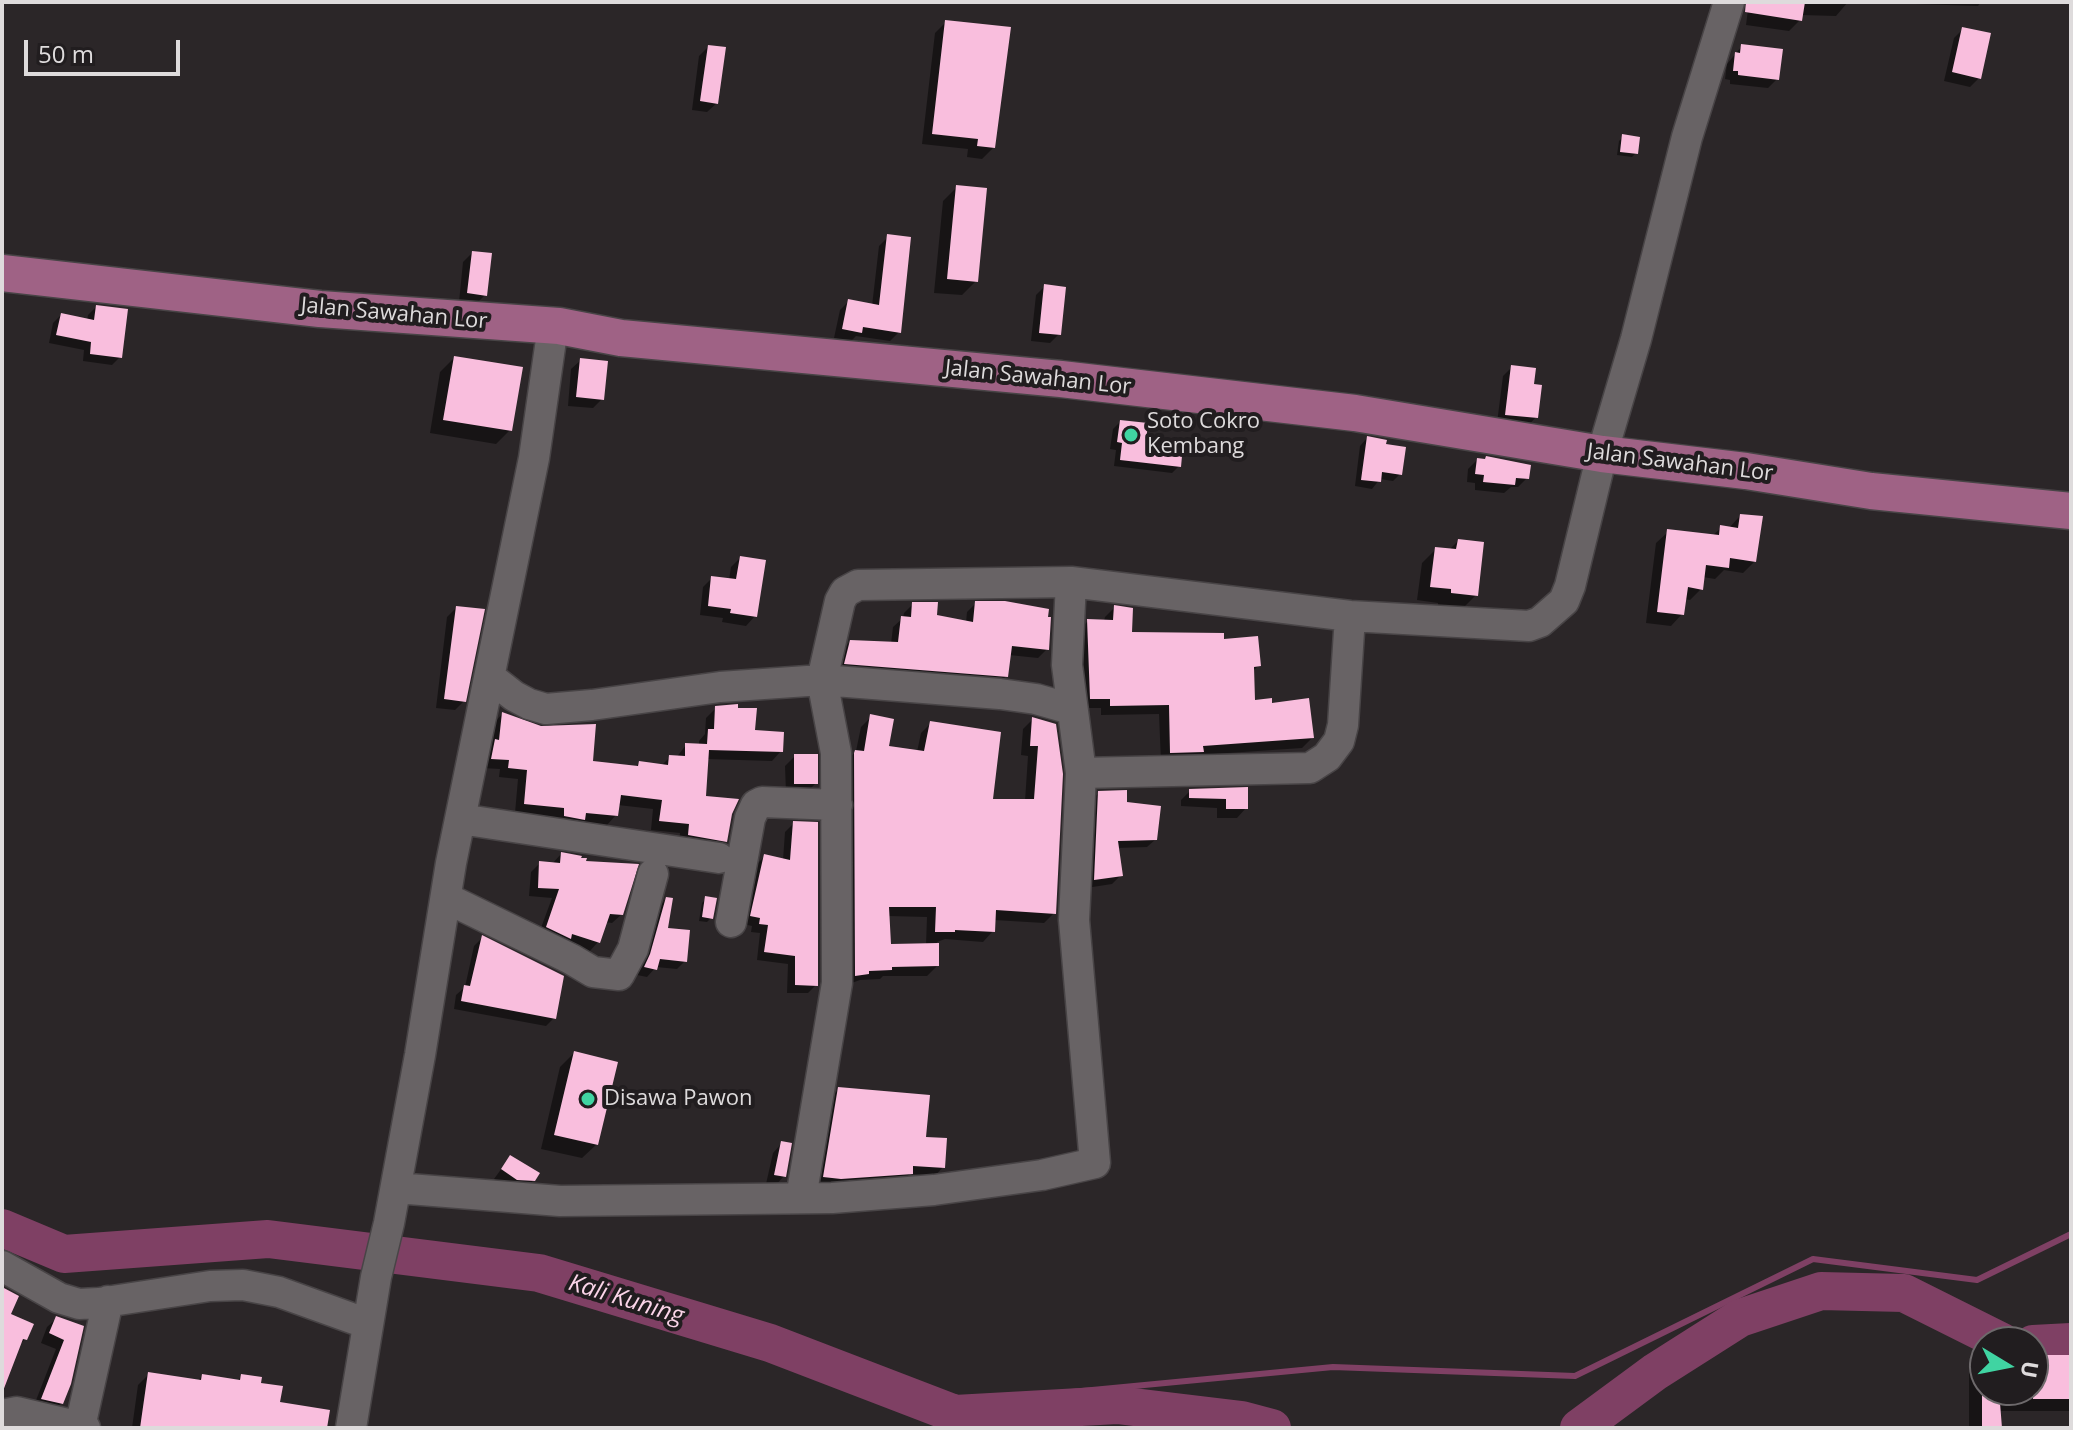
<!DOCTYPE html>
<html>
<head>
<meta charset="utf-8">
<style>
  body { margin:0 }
  #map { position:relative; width:2073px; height:1430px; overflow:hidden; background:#2b2628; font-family:"Open Sans",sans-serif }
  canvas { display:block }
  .frame { position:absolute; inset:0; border:4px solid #dedbdc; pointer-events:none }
  .north { position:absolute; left:1969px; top:1326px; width:80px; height:80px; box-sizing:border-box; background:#211d1f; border:2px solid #6d696b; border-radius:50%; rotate:100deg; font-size:22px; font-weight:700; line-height:32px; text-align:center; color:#dedbdc }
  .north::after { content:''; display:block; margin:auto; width:28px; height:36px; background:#40d4a2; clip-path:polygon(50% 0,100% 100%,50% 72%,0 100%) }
  .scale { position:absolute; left:24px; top:40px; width:156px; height:36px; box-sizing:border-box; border:4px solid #dedbdc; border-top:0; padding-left:10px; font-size:24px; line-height:28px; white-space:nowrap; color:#dedbdc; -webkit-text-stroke:6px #211d1f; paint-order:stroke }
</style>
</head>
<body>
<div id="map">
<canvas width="2073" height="1430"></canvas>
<div class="frame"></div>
<div class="north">U</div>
<div class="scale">50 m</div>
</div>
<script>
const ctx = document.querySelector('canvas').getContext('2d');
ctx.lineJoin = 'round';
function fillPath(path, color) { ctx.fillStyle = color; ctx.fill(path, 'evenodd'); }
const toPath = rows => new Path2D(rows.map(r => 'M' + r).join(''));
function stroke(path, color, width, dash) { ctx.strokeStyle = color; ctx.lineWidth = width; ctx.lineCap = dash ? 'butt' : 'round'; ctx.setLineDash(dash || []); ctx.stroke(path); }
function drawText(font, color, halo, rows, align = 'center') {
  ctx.font = font + ' "Open Sans",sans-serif'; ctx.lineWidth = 8; ctx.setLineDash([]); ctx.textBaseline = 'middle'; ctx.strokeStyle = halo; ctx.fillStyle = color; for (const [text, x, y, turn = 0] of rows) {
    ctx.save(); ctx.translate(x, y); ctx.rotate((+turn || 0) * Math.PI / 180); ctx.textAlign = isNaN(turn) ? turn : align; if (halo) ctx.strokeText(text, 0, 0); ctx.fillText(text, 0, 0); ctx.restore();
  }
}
fillPath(toPath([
  [1749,2,1848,2,1836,16,1801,15,1800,20,1789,31,1746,25],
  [1853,2,1981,2,1978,6],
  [946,22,993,148,982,159,967,157,968,149,922,144,935,33],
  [1963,29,1979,78,1970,87,1944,81,1954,38],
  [1742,46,1777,79,1768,88,1730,84,1730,80,1725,79,1727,64],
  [708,47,717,103,707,112,692,110,699,56],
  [1623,137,1636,153,1632,157,1617,155,1619,141],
  [957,187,976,281,962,295,934,293,943,201],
  [888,237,899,332,890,341,856,336,851,341,834,338,840,310,849,301,872,306,879,246],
  [472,253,485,295,476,304,459,302,463,262],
  [1045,286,1059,334,1050,343,1031,341,1036,295],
  [96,307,120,357,112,365,83,361,84,350,49,343,53,323,61,315,87,321,88,315],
  [454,358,510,430,496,444,430,433,440,372],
  [581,360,602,399,593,408,568,406,571,369],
  [1512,367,1532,385,1536,417,1527,427,1497,423,1503,376],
  [1120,422,1144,444,1179,466,1172,473,1114,466,1116,450,1110,449,1113,429],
  [1367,438,1400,474,1393,481,1380,479,1372,489,1355,486,1360,446],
  [1477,460,1527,478,1518,487,1511,487,1504,493,1475,490,1475,483,1467,482,1468,469],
  [1740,516,1755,561,1743,573,1724,570,1715,579,1703,577,1701,589,1690,600,1684,599,1682,614,1671,626,1646,623,1656,543,1668,532,1712,536,1721,528,1728,529],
  [1458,541,1476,595,1462,609,1438,607,1438,603,1417,600,1422,563,1436,549,1449,550],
  [740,558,755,616,746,626,722,622,723,618,700,615,703,587,712,578,729,580,731,567],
  [976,603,1047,649,1038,658,1009,655,1006,676,997,685,836,672,841,651,850,642,891,644,893,627,903,618,904,613,913,604,935,617,966,623,967,612],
  [1115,607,1129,634,1222,641,1259,665,1252,672,1253,702,1271,706,1312,738,1302,748,1198,755,1192,762,1161,762,1159,714,1101,715,1101,708,1080,708,1078,631,1088,621,1104,621,1105,617],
  [456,608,464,701,455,710,436,708,447,617],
  [716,708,781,751,772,761,706,759,704,798,730,814,725,842,716,851,679,844,680,833,651,830,653,809,618,805,616,815,607,825,580,822,574,828,555,825,556,817,515,813,518,779,499,777,500,769,482,768,486,751,491,746,493,724,502,714,591,763,635,768,639,763,661,766,670,757,676,758,686,745,699,746,699,741,705,734,706,718],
  [871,717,886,748,917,752,921,733,931,723,990,802,1025,801,1028,756,1021,755,1023,729,1033,719,1055,725,1054,913,1044,923,994,920,993,931,983,942,945,939,937,942,937,966,927,976,883,976,880,979,860,980,846,985,846,762,856,751,861,727],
  [888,916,927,917,926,945,889,946],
  [795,756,816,783,807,792,786,792,785,766],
  [1246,789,1246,808,1237,818,1217,818,1217,808,1181,806,1181,800,1190,791],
  [1099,793,1126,804,1156,839,1147,847,1117,848,1121,875,1112,884,1086,888,1090,801],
  [794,823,816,985,808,993,787,993,788,964,757,960,760,933,751,932,752,926,743,924,756,865,765,856,783,860,785,832],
  [561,854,622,914,612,923,605,922,598,942,589,952,538,936,552,898,529,896,531,872,540,863,552,864],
  [666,899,666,929,685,961,677,969,656,967,647,977,637,975,643,964,658,908],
  [706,899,711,918,707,922,699,921,702,903],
  [482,938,554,1018,546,1026,454,1009,456,995,465,987,474,946],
  [574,1053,597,1144,582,1158,541,1149,560,1067],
  [839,1089,924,1139,943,1167,935,1176,910,1174,902,1181,815,1185,830,1098],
  [782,1143,784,1176,775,1186,766,1184,773,1153],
  [510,1157,534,1180,524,1189,508,1188,494,1179],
  [2,1288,17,1297,8,1315,25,1339,19,1346,2,1387],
  [57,1318,82,1328,62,1403,52,1412,33,1408,56,1349,41,1343,47,1327],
  [1982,1357,1985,1357,1985,1390,2033,1390,2033,1357,2071,1357,2071,1411,1999,1411,2000,1428,1969,1428,1969,1370],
  [149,1374,197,1382,202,1376,236,1382,242,1376,259,1385,278,1404,325,1428,132,1428,138,1385]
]), '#0007');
stroke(toPath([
  [940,1398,956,1403,1333,1367,1575,1376,1813,1259,1977,1280,2071,1234]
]), '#7f4064', 6);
stroke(toPath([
  [2,1228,64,1254,268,1239,539,1273,770,1343,955,1414,1117,1405,1242,1420,1272,1428],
  [2033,1344,2071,1342],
  [1579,1428,1655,1372,1740,1318,1821,1291,1904,1293,2002,1342]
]), '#7f4064', 38);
fillPath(toPath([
  [1746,2,1805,2,1802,21,1745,12],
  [945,20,1011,27,995,148,977,146,978,139,932,134],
  [1962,27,1991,33,1981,79,1952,72],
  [1741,44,1783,49,1779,80,1738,75,1738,71,1733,71,1735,52,1740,53],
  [708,45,726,47,718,104,700,101],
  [1622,134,1640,137,1638,154,1620,152],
  [956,185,987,188,978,282,947,279],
  [887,234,911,237,901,333,863,327,862,333,842,329,848,299,879,305],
  [472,251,492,253,487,296,467,293],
  [1044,284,1066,287,1061,335,1039,333],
  [96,305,128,309,122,358,90,354,91,342,56,335,61,313,94,320],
  [454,356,523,367,512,431,443,420],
  [580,358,608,361,604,400,576,397],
  [1511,365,1536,368,1534,384,1542,385,1538,418,1505,415],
  [1120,420,1148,423,1146,442,1183,445,1181,467,1120,460,1122,443,1117,442],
  [1367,436,1387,440,1386,444,1406,447,1402,475,1382,472,1381,482,1361,480],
  [1486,456,1531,465,1529,479,1516,478,1515,485,1483,482,1484,475,1475,474,1477,458,1485,459],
  [1740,514,1763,516,1756,562,1730,558,1729,568,1706,565,1703,590,1688,587,1684,615,1657,612,1667,529,1719,535,1720,525,1738,528],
  [1458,539,1484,542,1478,596,1451,593,1451,589,1430,587,1435,547,1456,549],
  [740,556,766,560,757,617,730,613,731,609,708,606,711,576,736,579],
  [975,601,1005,601,1049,609,1048,617,1051,617,1049,650,1012,646,1008,677,844,664,850,640,898,642,901,616,911,617,912,602,938,602,937,615,973,622],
  [1114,605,1133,608,1132,632,1224,633,1224,639,1258,636,1261,666,1254,667,1255,700,1272,698,1272,703,1309,698,1314,738,1203,746,1204,752,1170,753,1169,705,1110,706,1110,699,1090,699,1087,619,1113,620],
  [456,606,485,609,466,702,444,699],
  [738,704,738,708,757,708,755,730,784,732,783,752,709,750,706,796,739,799,732,814,727,842,688,835,689,824,659,821,662,800,621,795,618,816,586,813,585,820,564,816,564,808,524,804,527,770,508,768,509,760,491,759,495,739,499,740,502,712,541,726,596,724,593,761,638,766,639,761,668,765,669,755,685,756,685,743,707,744,708,729,714,729,715,706],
  [870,714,894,719,889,746,924,751,930,721,1001,732,993,799,1034,799,1038,746,1030,746,1032,717,1056,724,1063,774,1056,914,996,910,995,932,955,930,955,932,935,932,936,907,889,907,891,944,939,943,939,966,892,967,892,970,869,971,869,974,855,976,854,753,855,750,864,751],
  [794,754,818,754,818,784,794,784],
  [1248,787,1248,809,1226,809,1226,799,1189,798,1189,789],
  [1127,790,1127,802,1161,806,1157,840,1118,841,1123,876,1094,880,1098,791],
  [793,821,818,822,818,986,795,985,795,956,764,952,768,925,759,924,760,918,750,916,764,854,790,860],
  [561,852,582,856,581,858,587,858,586,861,639,864,623,915,610,914,600,943,572,934,571,939,546,927,559,889,538,888,539,861,560,863],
  [705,896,717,898,713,919,702,917],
  [666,897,673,898,668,928,690,930,687,962,660,959,657,970,644,967,650,954],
  [482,935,564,976,556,1019,461,1001,464,985,470,986],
  [574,1051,618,1062,598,1145,554,1135],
  [838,1087,930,1095,926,1137,947,1138,945,1168,913,1166,913,1174,841,1179,823,1177],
  [781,1141,792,1143,786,1177,774,1175],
  [510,1155,540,1173,535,1181,517,1180,501,1169],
  [2,1287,19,1296,11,1314,34,1324,27,1340,23,1339,3,1391],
  [56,1316,84,1326,71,1384,63,1404,41,1399,64,1340,49,1333],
  [2033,1355,2071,1355,2071,1399,2033,1399],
  [148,1372,201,1380,202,1374,240,1380,241,1374,262,1377,261,1383,283,1386,280,1402,330,1410,327,1428,140,1428],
  [1982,1390,1999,1390,2002,1428,1982,1428]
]), '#f9bedd');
const minor = toPath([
  [491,678,514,696,529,704,546,709,592,705,720,687,822,680,840,601,845,592,858,585,1071,582,1350,616,1529,626,1540,622,1564,601,1570,586,1602,454,1636,339,1687,137,1729,2],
  [1081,773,1310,768,1327,757,1339,741,1343,725,1350,616],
  [460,819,719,858],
  [446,898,571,959,593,972,619,975,633,949,653,874],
  [731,922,750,818,756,805,762,802,837,805],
  [396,1188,560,1201,832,1198,934,1190,1042,1175,1095,1163,1074,920,1081,773,1067,665,1071,582],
  [801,1198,837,983,836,753,822,680,1000,694,1036,699,1071,709],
  [2,1266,59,1298,79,1304,99,1303,210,1286,243,1285,279,1292,368,1324],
  [2,1415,17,1412,85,1428],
  [80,1427,108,1301],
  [351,1428,376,1277,389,1223,420,1055,451,863,534,458,553,326]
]);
const major = toPath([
  [2,273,320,309,559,326,621,338,1061,379,1355,413,1602,454,1746,471,1871,491,2071,511]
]);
stroke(minor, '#484446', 33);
stroke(major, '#484446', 39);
stroke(minor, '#686365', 30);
stroke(major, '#9f6285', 36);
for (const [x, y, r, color] of [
  [1131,435,8,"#40d4a2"],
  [588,1099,8,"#40d4a2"]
]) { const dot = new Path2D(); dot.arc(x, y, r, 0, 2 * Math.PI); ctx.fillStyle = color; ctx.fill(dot); stroke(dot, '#211d1f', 3); }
drawText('22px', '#dedbdc', '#211d1f', [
  ["Jalan Sawahan Lor",394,314,5],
  ["Jalan Sawahan Lor",1038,378,6],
  ["Jalan Sawahan Lor",1680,463,7]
]);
drawText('22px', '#dedbdc', '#211d1f', [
  ["Soto Cokro",1147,422],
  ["Kembang",1147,447],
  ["Disawa Pawon",604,1099]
], 'left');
drawText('italic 24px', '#fcd5e9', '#211d1f', [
  ["Kali Kuning",626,1300,17]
]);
</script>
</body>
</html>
